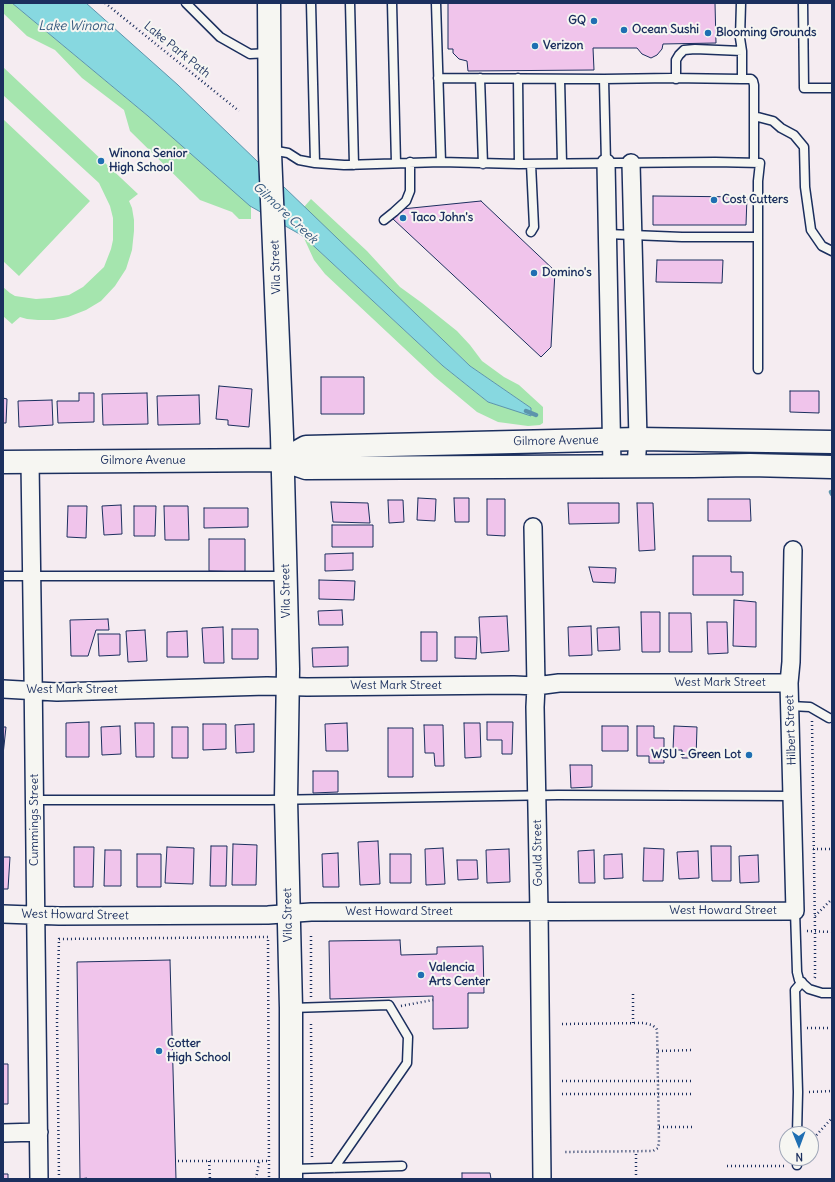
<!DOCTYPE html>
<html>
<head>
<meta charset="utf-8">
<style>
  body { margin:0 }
  #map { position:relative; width:835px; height:1182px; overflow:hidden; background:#f5ecf1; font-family:Delius,sans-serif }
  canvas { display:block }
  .frame { position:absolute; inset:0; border:4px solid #1b2f5e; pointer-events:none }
  .north { position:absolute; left:779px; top:1126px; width:40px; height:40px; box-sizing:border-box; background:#f6f6f2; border:1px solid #9ea6b7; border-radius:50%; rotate:179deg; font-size:11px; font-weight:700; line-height:16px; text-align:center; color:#1b2f5e }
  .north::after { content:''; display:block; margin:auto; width:14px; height:18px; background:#1f6fb2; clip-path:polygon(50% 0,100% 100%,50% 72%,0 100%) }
</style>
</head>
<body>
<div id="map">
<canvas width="835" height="1182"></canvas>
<div class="frame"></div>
<div class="north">N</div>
</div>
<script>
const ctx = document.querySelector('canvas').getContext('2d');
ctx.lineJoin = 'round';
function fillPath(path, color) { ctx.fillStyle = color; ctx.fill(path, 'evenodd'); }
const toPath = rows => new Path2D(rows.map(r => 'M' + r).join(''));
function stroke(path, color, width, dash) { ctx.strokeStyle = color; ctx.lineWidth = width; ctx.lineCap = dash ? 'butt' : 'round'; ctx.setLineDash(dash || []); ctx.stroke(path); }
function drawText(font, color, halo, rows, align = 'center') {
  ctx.font = font + ' Delius,sans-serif'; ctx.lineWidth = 4; ctx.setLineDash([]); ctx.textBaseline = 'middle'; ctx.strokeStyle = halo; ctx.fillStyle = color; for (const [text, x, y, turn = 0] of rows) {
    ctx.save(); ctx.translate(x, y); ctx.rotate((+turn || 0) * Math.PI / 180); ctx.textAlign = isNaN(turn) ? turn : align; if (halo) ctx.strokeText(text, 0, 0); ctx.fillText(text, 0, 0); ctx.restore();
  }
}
fillPath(toPath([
  [3,3,12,3,148,116,251,206,251,219,239,219,232,212,200,200,130,131,124,110,82,78,55,50,27,36,3,13],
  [3,67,138,194,129,201,132,208,134,220,134,231,132,250,126,269,115,286,101,301,86,310,68,317,54,320,38,320,27,319,20,317,12,324,3,316,3,287,10,293,15,296,36,299,50,298,69,295,83,287,104,267,111,249,113,240,113,218,110,206,99,183,3,95],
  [3,119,90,201,19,276,3,261],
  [311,199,367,251,400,287,422,303,457,331,470,345,482,361,504,377,519,385,543,407,543,423,540,425,528,426,498,422,477,412,435,377,325,274,314,260,303,236,443,366,488,402,531,415,531,408,470,366,304,207]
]), '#a5e5ae');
const water = toPath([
  [12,3,86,3,178,85,470,366,531,408,531,416,488,402,443,366,303,236,250,206,148,116,12,3]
]);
fillPath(water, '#87d8e0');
stroke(water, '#5c94ac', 1);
stroke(toPath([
  [526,411,536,415],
  [831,492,832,494]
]), '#5c94ac', 4.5);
const building = toPath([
  [448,3,715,3,716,43,663,44,662,49,657,55,651,58,642,54,637,48,593,48,594,70,468,71,467,61,459,59,453,53,453,49,448,49,448,3],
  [653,196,747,197,746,225,653,225,653,196],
  [481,201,555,271,551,347,541,357,393,219,402,209,481,201],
  [657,260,723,260,722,283,656,282,657,260],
  [321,377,364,377,364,414,321,414,321,377],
  [219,386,252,389,249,427,228,425,228,420,216,419,219,386],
  [790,391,819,391,819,413,790,412,790,391],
  [79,393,94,393,94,422,58,423,57,401,79,401,79,393],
  [147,393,148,424,103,425,102,394,147,393],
  [199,395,200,424,158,425,157,396,199,395],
  [3,398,7,399,6,423,3,423,3,398],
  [52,400,53,425,19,427,18,401,52,400],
  [418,498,436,499,435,521,417,520,418,498],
  [454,498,469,498,469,522,455,522,454,498],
  [487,499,505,499,505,536,487,535,487,499],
  [708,499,750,499,751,521,708,521,708,499],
  [388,500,403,500,404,522,389,523,388,500],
  [331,502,368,503,370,523,333,522,331,502],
  [568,503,619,503,619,523,569,524,568,503],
  [637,503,653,503,655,550,639,551,637,503],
  [121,505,122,534,104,535,102,506,121,505],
  [68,506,87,506,86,538,67,537,68,506],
  [134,506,156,506,155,536,134,536,134,506],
  [164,506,188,506,189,540,165,540,164,506],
  [204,508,248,508,248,527,204,528,204,508],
  [332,525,373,525,373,547,332,547,332,525],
  [209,539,245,539,245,572,209,571,209,539],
  [353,553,353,570,325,571,325,554,353,553],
  [693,556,731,556,731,572,743,572,743,595,693,595,693,556],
  [589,567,616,568,615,583,593,582,589,567],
  [319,580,355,581,354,600,319,599,319,580],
  [734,600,756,602,756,647,733,646,734,600],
  [342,610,343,625,319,625,318,611,342,610],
  [641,612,660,612,660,652,642,652,641,612],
  [669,613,691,613,692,652,669,652,669,613],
  [507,616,509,651,481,653,479,617,507,616],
  [108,619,109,630,96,630,88,656,71,656,70,620,108,619],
  [707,622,727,622,728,653,708,654,707,622],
  [591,626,592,655,569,656,568,627,591,626],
  [223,627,224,663,204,663,202,628,223,627],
  [619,627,620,650,598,651,597,628,619,627],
  [232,629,258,629,258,659,232,659,232,629],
  [145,630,147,661,128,662,126,631,145,630],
  [187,631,188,657,167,657,167,632,187,631],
  [421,632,437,632,437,661,421,661,421,632],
  [98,634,120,634,120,655,99,656,98,634],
  [455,637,477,637,476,659,455,658,455,637],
  [348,647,348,666,313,667,312,648,348,647],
  [89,722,89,757,66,757,66,723,89,722],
  [487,722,513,722,512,754,502,754,502,740,487,740,487,722],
  [135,723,154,723,154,757,136,757,135,723],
  [347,723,348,751,326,751,325,724,347,723],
  [464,723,480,723,481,757,465,758,464,723],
  [203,724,226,724,226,749,203,750,203,724],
  [254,724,254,752,236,753,235,725,254,724],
  [424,725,443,725,444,766,435,766,434,753,425,753,424,725],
  [120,726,121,754,102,755,101,727,120,726],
  [602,726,628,726,628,751,602,751,602,726],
  [637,726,654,726,654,738,664,738,664,763,649,763,649,756,637,756,637,726],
  [674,726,697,727,696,758,682,758,682,750,673,750,674,726],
  [3,727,6,727,3,755,3,727],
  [172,727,188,727,188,758,172,758,172,727],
  [388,728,413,728,413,777,388,777,388,728],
  [570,765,592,765,592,787,571,788,570,765],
  [313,771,338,771,338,792,313,793,313,771],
  [378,841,380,884,360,885,358,842,378,841],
  [233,844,257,845,256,885,232,885,233,844],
  [211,846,227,846,226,886,210,886,211,846],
  [711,846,731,846,731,881,712,881,711,846],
  [74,847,94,847,93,887,74,887,74,847],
  [167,847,194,848,193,884,165,883,167,847],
  [443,848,445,884,426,885,425,849,443,848],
  [644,848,664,849,663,881,643,881,644,848],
  [509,849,510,882,487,883,486,850,509,849],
  [105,850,121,850,121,886,104,886,105,850],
  [594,850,595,883,579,883,578,851,594,850],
  [698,851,699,878,679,879,677,852,698,851],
  [338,853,339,887,323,887,322,854,338,853],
  [137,854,161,854,161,887,137,887,137,854],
  [390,854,411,854,411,883,390,883,390,854],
  [622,854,623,878,604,879,604,855,622,854],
  [758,855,759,882,740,883,739,856,758,855],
  [3,857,10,857,8,889,3,889,3,857],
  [457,860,477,860,478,879,458,880,457,860],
  [400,940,401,955,437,954,437,947,483,946,484,993,468,993,468,1028,433,1029,433,996,330,999,329,941,400,940],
  [170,960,176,1179,87,1179,87,1178,80,1179,77,962,170,960],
  [3,1064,8,1064,8,1104,3,1104,3,1064],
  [462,1173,490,1173,491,1179,462,1179,462,1173],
  [3,1174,8,1174,8,1179,3,1179,3,1174]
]);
fillPath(building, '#f0c4eb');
stroke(building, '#1b2f5e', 1);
const lane = toPath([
  [186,3,220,37,250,54,269,53],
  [311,3,315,163],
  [350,3,354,165],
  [392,3,396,163],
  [436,3,441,162],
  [803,3,804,88,832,88],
  [438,78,604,79,671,78,742,79,742,51,740,38,741,3],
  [480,78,483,164],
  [518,78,519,164],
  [560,79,562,163],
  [604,79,606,163],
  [676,79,676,60,679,55,684,50,695,49,742,51],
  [742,79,751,79,753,81,754,85,754,116,773,121,781,128,794,135,804,147,805,187,811,230,822,246,832,251],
  [754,116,754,163],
  [271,150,288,153,299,160,315,163,344,165,441,162,519,164,715,162,760,163,758,181,758,369],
  [531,164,534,227,531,232],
  [384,220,394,212,406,201,410,191,410,162],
  [607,234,682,237,758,237],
  [3,576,284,576],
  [790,706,810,707,829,718],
  [35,800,268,800,558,795,792,796],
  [795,911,797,972,799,980,809,989,822,993,832,993],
  [291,1008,389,1005,408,1037,407,1063,334,1168],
  [797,1134,798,1092,795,990,802,982],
  [797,1165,797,1158],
  [292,1169,402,1166]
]);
const street = toPath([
  [606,163,612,466],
  [631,163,638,439,636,466],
  [30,462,33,670,36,939,39,1179],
  [533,527,536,686,535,707,539,912,542,1179],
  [3,689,57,692,267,686,307,687,514,685,536,686,559,683,789,683],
  [3,914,59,916,268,915,311,912,795,911,789,683,791,662,793,550],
  [3,1133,39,1132]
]);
const secondary = toPath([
  [269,3,270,153,282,436,288,669,286,799,291,1008,291,1179],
  [283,460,306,447,638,439,832,442],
  [3,462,283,460,306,468,693,466,750,465,832,467]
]);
stroke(lane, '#1b2f5e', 11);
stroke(street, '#1b2f5e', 20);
stroke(secondary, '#1b2f5e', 25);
stroke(toPath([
  [105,3,239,111],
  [812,721,815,931,815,977,814,979],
  [813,849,832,849],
  [815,916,832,899],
  [807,931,832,932],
  [311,997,311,933],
  [401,1006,433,1000],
  [633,1023,633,994],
  [311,1024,312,1159],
  [562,1024,644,1023,652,1025,656,1028,657,1030,659,1142,658,1148,653,1151,563,1152],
  [807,1028,832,1028],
  [658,1051,693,1050],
  [562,1081,693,1081],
  [809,1092,832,1091],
  [562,1094,693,1094],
  [659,1127,693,1127],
  [811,1141,832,1118],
  [178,1161,269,1161],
  [209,1161,210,1179],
  [727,1166,787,1166],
  [59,1179,57,1019,59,939,268,937,269,1179],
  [256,1179,259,1162],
  [636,1179,636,1151]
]), '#1b2f5e', 2.5, [1, 3]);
stroke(lane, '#f6f6f2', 8);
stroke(street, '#f6f6f2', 17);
stroke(secondary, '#f6f6f2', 22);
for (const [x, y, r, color] of [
  [594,21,4,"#1f6fb2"],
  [624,30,4,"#1f6fb2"],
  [708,33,4,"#1f6fb2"],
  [535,46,4,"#1f6fb2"],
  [101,161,4,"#1f6fb2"],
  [714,200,4,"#1f6fb2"],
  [403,218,4,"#1f6fb2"],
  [534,273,4,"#1f6fb2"],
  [749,755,4,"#1f6fb2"],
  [421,975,4,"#1f6fb2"],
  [159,1051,4,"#1f6fb2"]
]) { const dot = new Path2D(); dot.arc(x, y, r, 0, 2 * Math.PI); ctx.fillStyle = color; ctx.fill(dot); stroke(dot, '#f6f6f2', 1.5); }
drawText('bold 12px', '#1b2f5e', '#f6f6f2', [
  ["GQ",586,21,"right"],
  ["Ocean Sushi",632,30],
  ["Blooming Grounds",716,33],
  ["Verizon",543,46],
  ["Winona Senior",109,154],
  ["High School",109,168],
  ["Cost Cutters",722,200],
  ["Taco John's",411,218],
  ["Domino's",542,273],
  ["WSU - Green Lot",741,755,"right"],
  ["Valencia",429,968],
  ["Arts Center",429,982],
  ["Cotter",167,1044],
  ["High School",167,1058]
], 'left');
drawText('12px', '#1b2f5e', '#f6f6f2', [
  ["Lake Park Path",177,50,39],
  ["Vila Street",276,267,-92],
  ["Gilmore Avenue",556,441,-1],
  ["Gilmore Avenue",143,461],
  ["Vila Street",286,591,-91],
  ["West Mark Street",720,683],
  ["West Mark Street",396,686],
  ["West Mark Street",72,690],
  ["Hilbert Street",791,730,-92],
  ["Cummings Street",35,820,-90],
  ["Gould Street",538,853,-91],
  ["West Howard Street",723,911],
  ["West Howard Street",399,912],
  ["West Howard Street",75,915,1],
  ["Vila Street",288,915,-91]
]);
drawText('italic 13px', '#36597e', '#f6f6f2', [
  ["Lake Winona",76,26],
  ["Gilmore Creek",285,213,43]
]);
</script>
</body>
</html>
